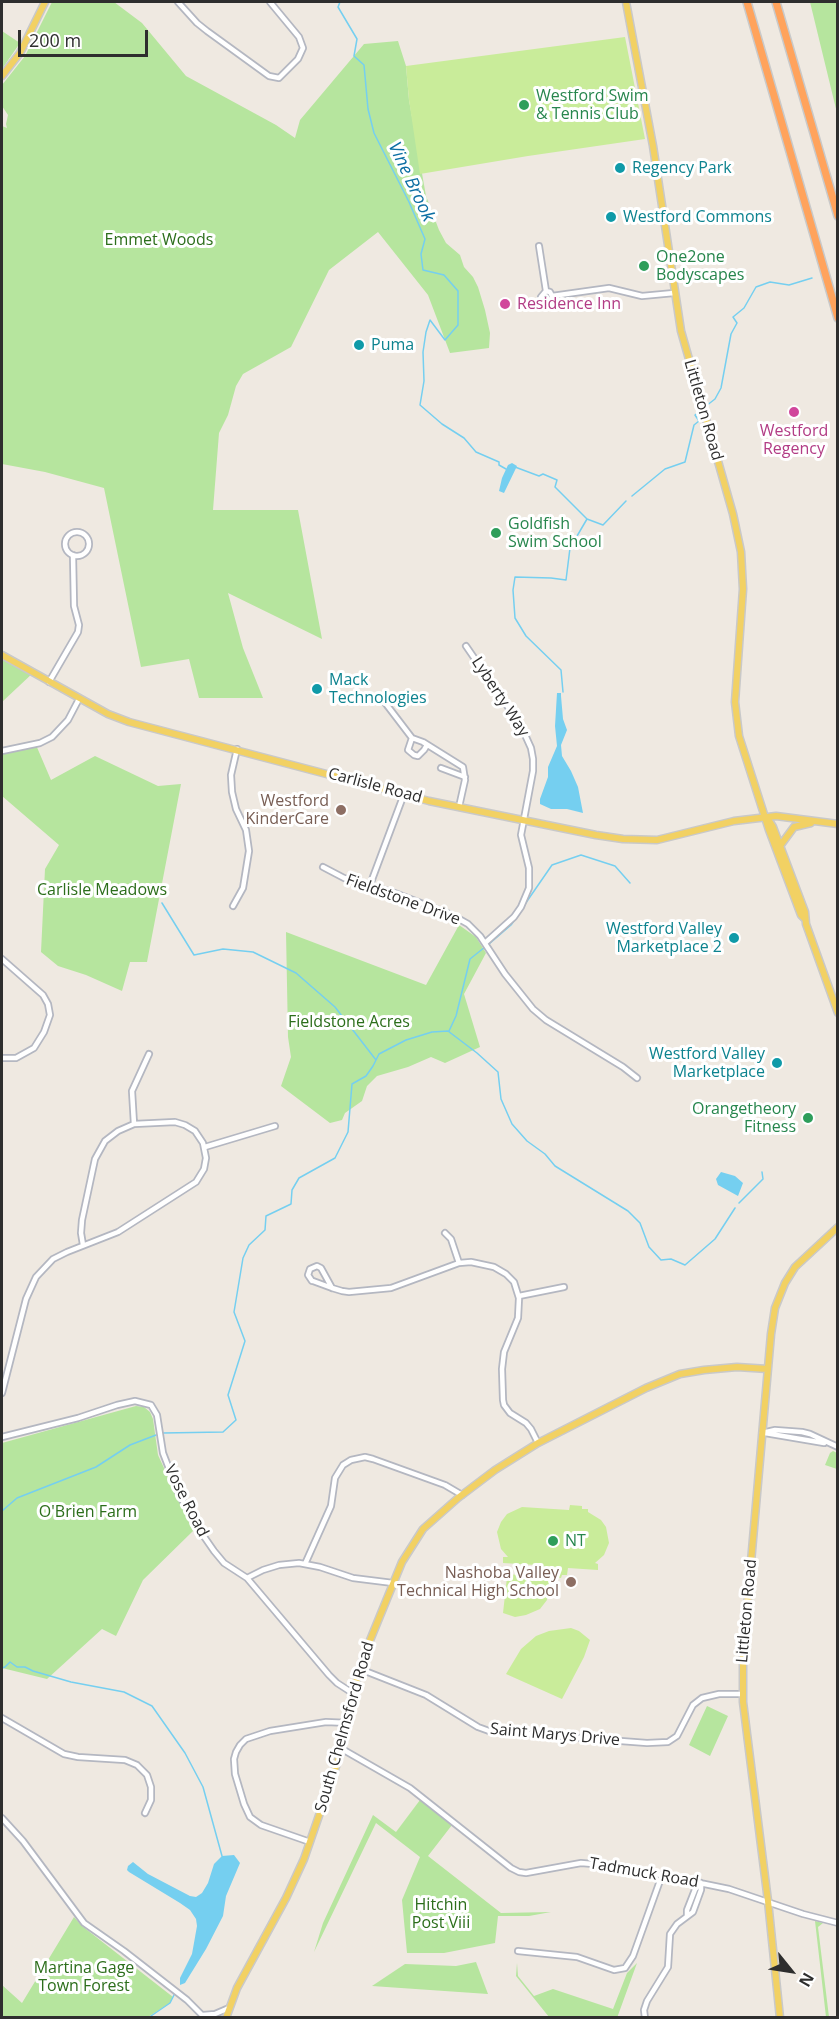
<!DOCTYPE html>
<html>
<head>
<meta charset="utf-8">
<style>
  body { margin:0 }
  #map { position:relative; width:839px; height:2019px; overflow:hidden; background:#efe9e1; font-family:"Open Sans",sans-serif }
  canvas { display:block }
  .frame { position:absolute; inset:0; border:3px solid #2e2e2e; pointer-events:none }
  .north { position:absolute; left:761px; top:1941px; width:60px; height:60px; -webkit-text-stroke:4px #fff; paint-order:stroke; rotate:120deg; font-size:16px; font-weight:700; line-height:24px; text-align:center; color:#2e2e2e }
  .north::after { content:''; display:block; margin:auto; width:21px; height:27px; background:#2e2e2e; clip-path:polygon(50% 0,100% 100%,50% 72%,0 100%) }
  .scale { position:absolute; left:18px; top:30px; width:130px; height:27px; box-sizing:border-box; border:3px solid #2e2e2e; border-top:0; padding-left:8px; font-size:18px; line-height:21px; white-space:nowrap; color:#2e2e2e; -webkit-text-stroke:4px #fff; paint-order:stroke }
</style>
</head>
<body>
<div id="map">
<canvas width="839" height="2019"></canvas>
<div class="frame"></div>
<div class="north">N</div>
<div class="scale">200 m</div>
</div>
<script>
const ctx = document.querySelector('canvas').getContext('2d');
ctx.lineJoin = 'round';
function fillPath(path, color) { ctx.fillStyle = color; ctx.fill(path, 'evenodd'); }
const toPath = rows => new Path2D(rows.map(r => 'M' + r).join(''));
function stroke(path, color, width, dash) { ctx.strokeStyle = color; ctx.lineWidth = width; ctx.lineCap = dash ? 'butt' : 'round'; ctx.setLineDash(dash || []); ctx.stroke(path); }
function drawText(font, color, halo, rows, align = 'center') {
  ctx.font = font + ' "Open Sans",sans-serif'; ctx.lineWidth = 6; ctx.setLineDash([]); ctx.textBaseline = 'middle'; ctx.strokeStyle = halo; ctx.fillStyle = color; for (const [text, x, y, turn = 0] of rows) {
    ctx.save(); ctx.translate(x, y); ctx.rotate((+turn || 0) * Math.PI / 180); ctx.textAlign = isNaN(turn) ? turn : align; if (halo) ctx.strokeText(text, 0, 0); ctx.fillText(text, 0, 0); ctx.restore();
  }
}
fillPath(toPath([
  [52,2,114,2,142,23,186,76,276,125,295,138,300,120,364,44,398,41,406,66,409,100,426,196,439,230,446,243,460,255,464,267,473,277,478,287,485,310,490,333,489,348,450,353,428,295,378,232,329,270,291,347,243,374,236,386,228,415,219,433,213,510,298,510,322,639,228,593,243,648,263,698,199,698,189,659,141,667,104,488,45,472,2,464,2,126,7,128,6,124,8,115,2,106,2,92,3,90,2,85,25,56],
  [810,2,837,2,837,113],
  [2,31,20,43,2,69],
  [2,655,34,672,2,702],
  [36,745,51,780,95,756,158,786,181,784,147,962,130,962,122,991,86,975,58,966,41,952,45,869,59,845,2,796,2,754],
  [459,925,476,937,486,953,464,994,480,1047,445,1063,431,1057,408,1067,377,1076,367,1086,362,1101,345,1113,342,1120,330,1123,281,1086,291,1057,288,1037,286,932,426,985],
  [136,1406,144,1407,150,1412,153,1419,158,1455,193,1531,143,1580,116,1636,102,1629,47,1679,2,1668,2,1443],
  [833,1451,837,1453,837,1469,825,1465,830,1453],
  [707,1706,728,1716,710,1756,689,1745],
  [420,1800,452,1825,428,1856,501,1913,551,1912,529,1916,498,1916,495,1943,444,1953,407,1953,402,1900,420,1857,376,1823,314,1952,323,1923,373,1815,396,1832],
  [74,1917,82,1926,173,1997,170,2003,148,2017,2,2017,2,1985,22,2003],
  [815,1921,823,1923,818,1927,829,2017,826,2017],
  [476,1962,488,1994,372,1986,405,1964,456,1966],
  [517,1963,518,1976,534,1996,553,1989,613,2009,627,1973,637,1963,617,2018,549,2017,516,1976]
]), '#b6e59e');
fillPath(toPath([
  [625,37,645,139,528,156,420,174,409,100,406,66],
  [570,1505,582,1506,582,1509,588,1509,588,1512,601,1520,606,1527,609,1543,604,1555,595,1563,598,1564,598,1570,568,1568,567,1575,562,1575,561,1578,536,1574,536,1565,503,1563,503,1557,508,1557,501,1549,497,1532,501,1522,507,1514,522,1507,569,1510],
  [510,1574,550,1580,547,1600,540,1609,526,1615,515,1617,503,1613,507,1577],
  [571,1628,579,1631,590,1640,584,1657,562,1699,506,1674,521,1649,536,1636,549,1631]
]), '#c9ec9a');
fillPath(toPath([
  [512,463,517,466,504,493,499,491,502,478,508,465],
  [557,693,561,693,561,696,563,719,567,730,561,745,562,756,571,771,578,787,583,813,567,809,551,809,540,804,540,799,548,777,548,767,557,746,555,726],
  [721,1172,735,1176,743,1183,738,1196,718,1185,716,1179],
  [234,1855,240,1863,226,1896,223,1916,206,1949,185,1983,180,1985,180,1978,192,1954,197,1926,196,1919,190,1910,180,1903,129,1872,127,1870,128,1866,133,1862,148,1874,190,1896,196,1897,202,1893,208,1883,214,1864,222,1856]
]), '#75cff0');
stroke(toPath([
  [340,2,338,7,357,39,354,56,364,65,368,109,374,133,409,202,425,239,421,254,423,270,444,275,458,291,458,325,445,340,430,320,426,332,423,352,424,381,420,405,442,424,464,438,476,452,499,462,499,465,506,469],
  [706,406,715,399,721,388,731,334,737,323,733,317,744,308,756,287,770,282,789,285,812,278],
  [515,467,539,476,543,474,557,480,555,487,587,519,603,525,626,501],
  [632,496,665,469,685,462,694,425,699,421,695,415,699,412],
  [563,692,561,670,526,636,515,618,513,590,515,577,551,578,566,580,570,548,587,519],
  [162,903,194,955,223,949,253,952,296,973,335,1007,376,1060],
  [523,907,552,865,581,855,615,866,630,883],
  [489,944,511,925,516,918],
  [449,1031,456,1016,470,959,485,947],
  [739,1203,763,1179,762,1172],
  [163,1433,223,1432,236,1420,228,1395,245,1341,234,1312,243,1258,249,1245,265,1230,266,1216,291,1204,292,1190,299,1178,335,1158,348,1132,352,1084,366,1076,373,1066,379,1054,406,1040,432,1032,448,1031,477,1053,498,1072,501,1099,512,1124,527,1141,545,1154,555,1166,628,1211,640,1223,649,1247,661,1260,671,1259,685,1265,715,1239,735,1208],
  [2,1511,17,1498,96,1467,130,1445,156,1435],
  [2,1668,5,1667,10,1662,17,1667,25,1667,33,1671,71,1682,124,1692,152,1706,185,1753,203,1787,222,1856],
  [148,2018,170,2003,175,1993]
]), '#75cff0', 1.5);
const minor = toPath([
  [178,2,197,23,207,31,269,76,279,78,298,59,303,48,299,37,270,2],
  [539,246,546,291],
  [552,296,550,292,546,291,541,297,546,303,551,301,552,296,609,288,642,296,674,293],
  '65 544a12 12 0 1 1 24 0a12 12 0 1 1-24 0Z',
  [466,646,521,726,531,748,533,759,533,771,521,835,529,868,529,888,521,907,514,917,485,943],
  [49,682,78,632,79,625,74,606,73,555],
  [383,700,412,738,423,742,463,767,465,780,459,807],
  [412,738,408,750,414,755,418,756,424,750,427,745],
  [2,751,40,743,52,737,68,720,79,699],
  [441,768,465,777],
  [323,867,344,878,392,892,452,915,468,924,480,936,505,974,533,1009,546,1020,623,1067,637,1078],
  [370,885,404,794],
  [233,906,243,888,249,851,246,830,236,809,232,792,231,775,237,749],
  [2,959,43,995,48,1004,50,1015,44,1032,34,1048,16,1058,2,1058],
  [134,1124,132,1091,149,1054],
  [205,1147,275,1126],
  [445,1233,451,1239,459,1263],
  [332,1288,321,1268,317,1266,310,1269,308,1275,312,1281,313,1281,332,1288,342,1291,349,1292,391,1288,459,1263,471,1262,494,1267,506,1274,514,1282,519,1298,518,1318,504,1352,502,1369,503,1400,504,1405,510,1413,526,1423,531,1429,538,1443],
  [519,1296,564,1287],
  [2,1393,26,1299,36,1277,53,1259,67,1252,118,1232,196,1182,204,1169,206,1158,203,1143,195,1131,185,1125,175,1122,134,1124,118,1131,105,1141,95,1159,82,1220,81,1233,83,1245],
  [762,1433,775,1430,802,1432,810,1434,838,1447],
  [765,1433,824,1443],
  [2,1437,78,1418,117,1405,135,1401,151,1405,157,1415,163,1453,178,1492,196,1525,214,1551,224,1563,247,1578,329,1675,337,1683,354,1694],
  [305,1564,331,1506,335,1478,343,1465,351,1460,365,1457,373,1459,445,1485,462,1495],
  [247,1578,263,1570,279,1565,299,1563,320,1567,353,1578,393,1583],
  [360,1669,426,1695,478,1727,489,1731,647,1743,668,1742,677,1736,693,1705,702,1698,719,1694,742,1694],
  [2,1718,64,1754,78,1757,125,1760,137,1765,147,1775,151,1787,151,1800,145,1813],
  [342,1749,410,1788,511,1868,519,1872,526,1873,581,1863,617,1866,729,1889,803,1914,838,1923],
  [2,1818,23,1841,84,1923,124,1951,187,2000,205,2018],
  [310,1842,261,1825,250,1817,244,1804,235,1774,234,1759,236,1752,240,1745,246,1739,270,1731,326,1722,349,1723],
  [687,1916,687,1910,696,1887,701,1883],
  [518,1951,577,1957,614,1970,625,1968,633,1956,662,1875],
  [203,2015,215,2014,229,2008],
  [645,2018,644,2010,647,2001,668,1967,670,1934,677,1924,693,1912,701,1890,701,1883]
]);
const major = toPath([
  [626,2,653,146,681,331,733,514,741,552,743,589,735,702,739,736,769,830,801,915,805,919],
  [2,76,20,53,45,2],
  [2,655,108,714,129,722,429,801,596,835,623,839,657,840,734,821,776,816,838,824],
  [768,819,773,827,805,912,806,924,838,1013],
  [780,846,794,827,811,823],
  [226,2018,237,1988,286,1898,304,1859,342,1749,357,1679,364,1655,402,1562,423,1529,458,1498,495,1470,538,1443,646,1388,680,1374,704,1370,737,1367,768,1369],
  [780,2018,768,1901,743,1702,743,1653,771,1334,775,1308,785,1283,795,1267,838,1227]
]);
const highway = toPath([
  [747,2,838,318],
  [776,2,838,216]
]);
stroke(minor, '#b4b7c1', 8);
stroke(major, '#c9c9c9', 9);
stroke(highway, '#c9c9c9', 10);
stroke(minor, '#fff', 4.5);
stroke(major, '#f2d163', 6);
stroke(highway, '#ffa35c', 7);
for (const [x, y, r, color] of [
  [524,105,6,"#2e9e5b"],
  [620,168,6,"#0f9aa8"],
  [611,217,6,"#0f9aa8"],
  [644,266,6,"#2e9e5b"],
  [505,304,6,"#d1479c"],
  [359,345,6,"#0f9aa8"],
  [794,412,6,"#d1479c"],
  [496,533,6,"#2e9e5b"],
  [317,689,6,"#0f9aa8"],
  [341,810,6,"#8d6e63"],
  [734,938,6,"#0f9aa8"],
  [777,1063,6,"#0f9aa8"],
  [808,1118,6,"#2e9e5b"],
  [553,1541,6,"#2e9e5b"],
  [571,1582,6,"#8d6e63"]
]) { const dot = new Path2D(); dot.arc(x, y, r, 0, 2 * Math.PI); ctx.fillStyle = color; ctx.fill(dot); stroke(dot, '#fff', 2); }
drawText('16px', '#27864d', '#fff', [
  ["Westford Swim",536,96],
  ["& Tennis Club",536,114],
  ["One2one",656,257],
  ["Bodyscapes",656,275],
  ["Goldfish",508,524],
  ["Swim School",508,542],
  ["Orangetheory",796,1109,"right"],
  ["Fitness",796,1127,"right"],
  ["NT",565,1541]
], 'left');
drawText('16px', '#0d838f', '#fff', [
  ["Regency Park",632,168],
  ["Westford Commons",623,217],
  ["Puma",371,345],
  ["Mack",329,680],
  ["Technologies",329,698],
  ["Westford Valley",722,929,"right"],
  ["Marketplace 2",722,947,"right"],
  ["Westford Valley",765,1054,"right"],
  ["Marketplace",765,1072,"right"]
], 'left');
drawText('16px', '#2c6e1b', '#fff', [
  ["Emmet Woods",159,240],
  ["Carlisle Meadows",102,890],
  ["Fieldstone Acres",349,1022],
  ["O'Brien Farm",88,1512],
  ["Hitchin",441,1905],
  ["Post Viii",441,1923],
  ["Martina Gage",84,1968],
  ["Town Forest",84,1986]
]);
drawText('16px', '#b23c85', '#fff', [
  ["Residence Inn",517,304],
  ["Westford",794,431,"center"],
  ["Regency",794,449,"center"]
], 'left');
drawText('16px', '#2e2e2e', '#fff', [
  ["Littleton Road",703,410,74],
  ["Lyberty Way",500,697,57],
  ["Carlisle Road",375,786,15],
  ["Fieldstone Drive",403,900,20],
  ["Vose Road",186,1501,63],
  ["Littleton Road",747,1611,-85],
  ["South Chelmsford Road",345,1727,-74],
  ["Saint Marys Drive",555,1735,5],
  ["Tadmuck Road",644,1873,10]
]);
drawText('16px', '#785e54', '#fff', [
  ["Westford",329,801],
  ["KinderCare",329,819],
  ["Nashoba Valley",559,1573],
  ["Technical High School",559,1591]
], 'right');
drawText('italic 18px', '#0d6fa3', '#fff', [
  ["Vine Brook",411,182,65]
]);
</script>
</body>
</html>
